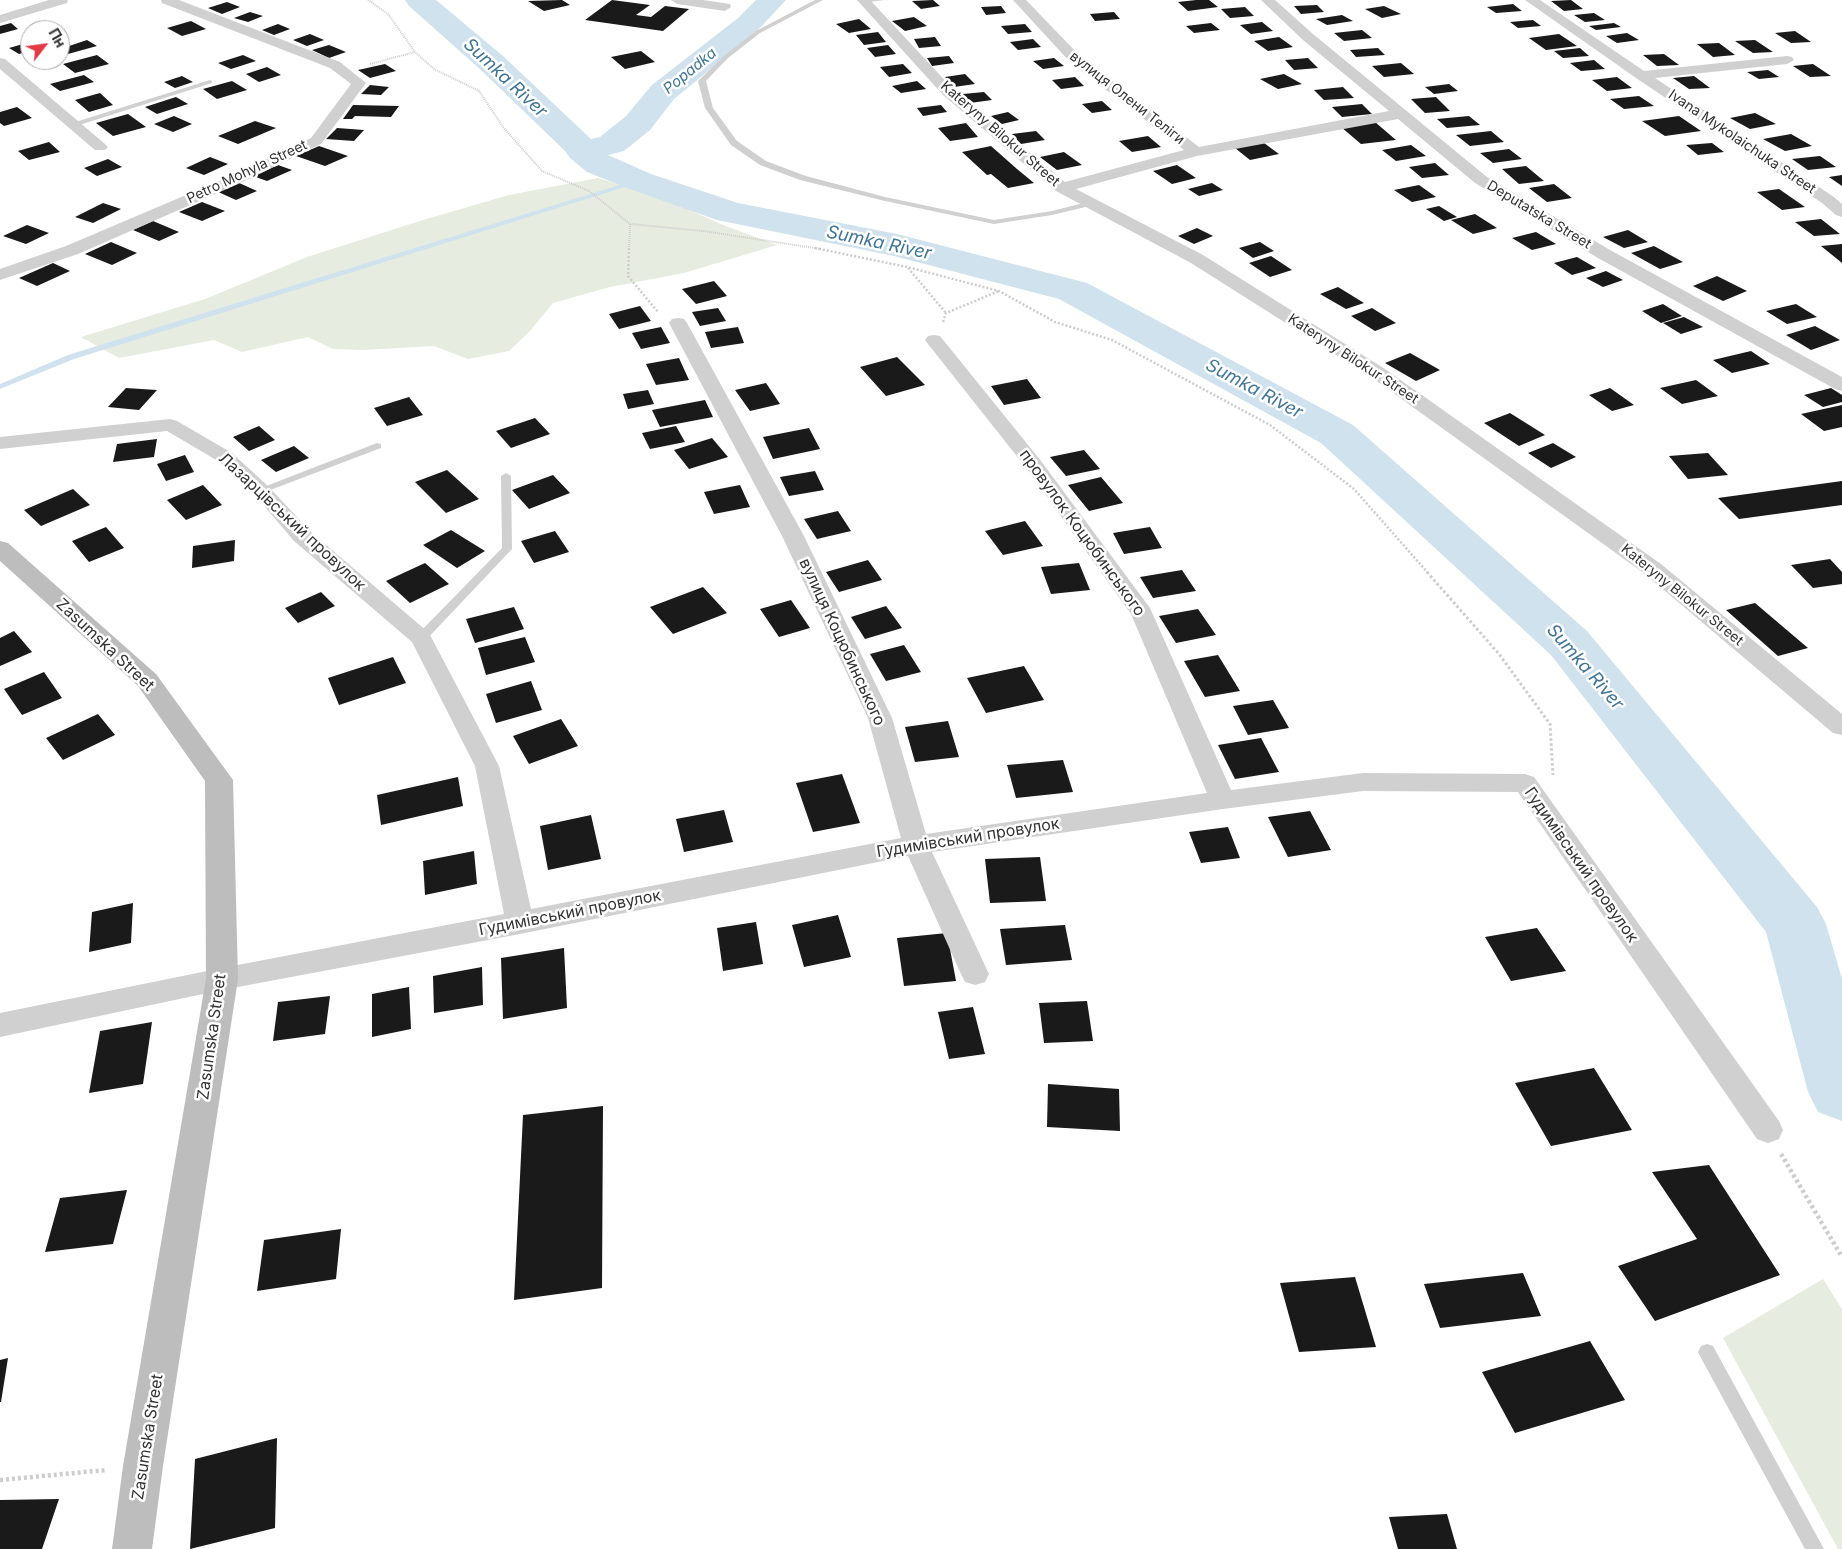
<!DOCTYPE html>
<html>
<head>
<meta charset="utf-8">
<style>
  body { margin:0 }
  #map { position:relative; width:1842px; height:1549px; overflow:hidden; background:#fff; font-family:Inter,sans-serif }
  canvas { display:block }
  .north { position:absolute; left:20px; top:20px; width:50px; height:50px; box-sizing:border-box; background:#fff; border:1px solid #adadad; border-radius:50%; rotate:60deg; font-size:14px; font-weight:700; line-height:20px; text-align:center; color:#333 }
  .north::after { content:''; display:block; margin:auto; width:18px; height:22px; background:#e63946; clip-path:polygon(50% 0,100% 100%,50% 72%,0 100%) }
</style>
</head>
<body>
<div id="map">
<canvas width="1842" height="1549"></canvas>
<div class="north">Пн</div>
</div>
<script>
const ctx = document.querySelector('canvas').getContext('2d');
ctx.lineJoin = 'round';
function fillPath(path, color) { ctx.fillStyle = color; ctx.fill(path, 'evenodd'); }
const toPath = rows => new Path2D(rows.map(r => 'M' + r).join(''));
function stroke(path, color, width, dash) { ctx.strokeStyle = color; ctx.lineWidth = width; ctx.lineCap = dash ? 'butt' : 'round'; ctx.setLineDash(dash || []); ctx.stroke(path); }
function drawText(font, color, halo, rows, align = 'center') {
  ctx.font = font + ' Inter,sans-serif'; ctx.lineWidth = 5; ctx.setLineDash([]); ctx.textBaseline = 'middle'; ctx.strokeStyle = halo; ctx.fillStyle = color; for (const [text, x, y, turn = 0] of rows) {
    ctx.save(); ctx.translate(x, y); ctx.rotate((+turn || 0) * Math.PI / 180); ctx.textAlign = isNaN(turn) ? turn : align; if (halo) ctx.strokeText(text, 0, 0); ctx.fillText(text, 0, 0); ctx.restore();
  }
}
fillPath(toPath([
  [598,178,665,199,723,225,777,245,684,273,610,287,553,303,530,331,509,351,468,359,434,346,363,350,333,349,308,337,242,352,214,340,119,358,81,337,205,299,307,257,423,220,509,195],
  [1823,1279,1842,1309,1842,1549,1838,1549,1723,1338]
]), '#e6ecdf');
fillPath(toPath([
  [639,179,642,181,641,182,74,359,0,389,0,384,68,355,639,179]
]), '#cfe2ee');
fillPath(toPath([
  [405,0,436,0,503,56,591,139,600,137,626,116,652,85,738,18,756,0,786,0,758,30,674,99,650,130,624,151,608,155,651,174,738,203,897,234,1087,283,1353,425,1587,631,1817,907,1826,924,1842,979,1842,1121,1818,1112,1808,1092,1766,932,1551,655,1321,443,1059,299,894,256,717,220,627,188,587,172,570,158,565,151,481,70,409,6,405,0]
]), '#cfe2ee');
fillPath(toPath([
  [562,0,570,5,544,11,528,1],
  [612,0,650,5,636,15,651,17,665,6,689,9,663,31,585,20],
  [933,0,940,6,921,9,912,1],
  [1196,0,1209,0,1218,7,1188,11,1178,2],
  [1571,0,1583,9,1564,11,1551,1],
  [227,2,240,7,222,14,208,8],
  [1513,4,1522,11,1496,13,1487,7],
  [1317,5,1324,12,1301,14,1294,6],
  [1001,6,1006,13,986,15,981,7],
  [1384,6,1401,14,1382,18,1365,9],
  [1245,7,1254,16,1230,18,1221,9],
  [250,12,263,16,248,22,234,18],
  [1114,12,1120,19,1095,21,1090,14],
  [1594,13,1605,20,1585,22,1574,15],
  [1342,15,1353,21,1327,25,1316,19],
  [914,17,927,26,905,31,892,21],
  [859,19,871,29,849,33,836,24],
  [1533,20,1541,26,1518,28,1510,22],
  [191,21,206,29,182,36,167,28],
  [1262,22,1273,31,1251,34,1240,25],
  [11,23,18,29,0,34,0,26],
  [1211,23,1220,30,1194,33,1186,26],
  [1614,23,1621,27,1596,30,1589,26],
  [278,24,290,29,274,35,262,30],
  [1025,24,1032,32,1008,34,1001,26],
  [1362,30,1372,38,1344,41,1334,33],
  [1795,31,1811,42,1791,43,1775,33],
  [878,32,886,42,864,45,856,35],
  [1627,33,1639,40,1617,43,1606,36],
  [310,34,324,40,307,46,293,40],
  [1559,34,1577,46,1546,50,1529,38],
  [935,37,941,46,919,48,914,39],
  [1279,37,1293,47,1268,51,1254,41],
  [1033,39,1041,47,1018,50,1010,42],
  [87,40,97,46,68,54,60,49],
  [1755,40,1773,52,1753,53,1735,41],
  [30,42,30,51,19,54,9,48],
  [1719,43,1735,55,1713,57,1697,44],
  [329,45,346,52,329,58,312,50],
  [888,45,896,54,875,57,867,48],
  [1378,48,1385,55,1356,57,1350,50],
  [1580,48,1589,56,1563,58,1554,51],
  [641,51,655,62,625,69,611,57],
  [1664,54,1679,65,1657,66,1643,55],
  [97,55,109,64,75,73,63,64],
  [243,55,256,61,231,69,218,63],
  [949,56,954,63,932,66,927,58],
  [1054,58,1064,66,1043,69,1033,61],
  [1308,58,1318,68,1294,70,1285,60],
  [1594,60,1605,69,1581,71,1570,63],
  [1401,63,1414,74,1384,77,1372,66],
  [385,64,396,71,370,78,358,70],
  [903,64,912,73,889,77,880,67],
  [1813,64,1831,76,1810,77,1793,66],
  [267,67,281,75,259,82,246,74],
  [1768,70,1779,77,1759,79,1747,72],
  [965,74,975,84,954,87,945,77],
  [1284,74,1302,84,1278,89,1260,79],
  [84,75,94,82,60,91,50,84],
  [182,76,193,82,175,88,164,82],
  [1694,76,1710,88,1689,89,1673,78],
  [1075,77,1084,86,1061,89,1052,80],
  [1617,77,1632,88,1607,91,1592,80],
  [232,81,247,90,217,99,203,89],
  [917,81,926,89,901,93,892,86],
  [1449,84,1458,91,1434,94,1425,87],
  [370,85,389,87,381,95,361,94],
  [1343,87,1354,98,1324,100,1314,90],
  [984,92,992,100,970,103,963,94],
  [100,93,113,105,89,112,75,100],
  [1639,96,1654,106,1624,109,1610,99],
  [176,97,188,104,157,114,145,107],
  [1436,97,1450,111,1425,113,1411,99],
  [1102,101,1112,110,1092,113,1082,104],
  [1362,104,1372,114,1342,117,1332,107],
  [353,105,399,106,391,117,355,116,352,119,343,119],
  [941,105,947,112,923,116,917,108],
  [17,107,32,118,4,126,0,123,0,112],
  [1008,112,1019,120,1002,124,991,116],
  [1755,113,1776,124,1750,129,1730,118],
  [128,114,146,127,113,136,96,123],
  [174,116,192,124,173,132,154,124],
  [1469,116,1480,125,1447,128,1437,119],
  [1679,116,1701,131,1665,136,1642,121],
  [255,121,276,128,238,144,218,136],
  [1375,122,1396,140,1361,144,1341,127],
  [966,123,978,137,950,141,938,128],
  [337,128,364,130,354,141,326,139],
  [1036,131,1045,140,1021,144,1012,134],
  [1491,131,1504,142,1470,146,1456,135],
  [1791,134,1812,146,1785,151,1763,139],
  [1148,136,1161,147,1132,152,1119,141],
  [49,142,60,152,29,160,18,151],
  [1264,143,1279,154,1250,160,1235,148],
  [1712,143,1724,152,1698,155,1686,145],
  [1411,145,1426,156,1396,161,1382,150],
  [319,146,348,156,325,166,296,156],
  [991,146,1017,169,1034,183,1008,188,991,174,987,175,962,152],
  [1509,149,1522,159,1493,163,1480,153],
  [1064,152,1082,165,1057,170,1040,157],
  [1820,156,1836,167,1808,170,1792,159],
  [210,157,228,164,204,175,186,168],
  [108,159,122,167,97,176,84,168],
  [1435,163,1449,175,1422,178,1409,167],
  [278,165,292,170,267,181,253,176],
  [1177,165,1196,178,1172,184,1153,171],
  [1526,166,1544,181,1519,184,1502,169],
  [1842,175,1842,186,1829,177],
  [237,182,257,191,236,200,216,191],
  [1212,183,1223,190,1199,196,1188,189],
  [1554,184,1572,198,1547,202,1529,188],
  [1419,185,1436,197,1412,202,1394,190],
  [1779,189,1805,207,1782,210,1757,192],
  [202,202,225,211,202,221,179,212],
  [103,203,121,209,93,223,75,217],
  [1439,206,1457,217,1444,221,1426,209],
  [1475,214,1497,228,1473,234,1451,220],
  [1821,219,1840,234,1814,236,1795,222],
  [153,221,179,232,159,241,133,230],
  [27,225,49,233,26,244,3,236],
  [1197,228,1213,236,1194,244,1178,236],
  [1628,230,1648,242,1624,248,1603,237],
  [1536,232,1556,244,1532,250,1512,238],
  [111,242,137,253,112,265,85,254],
  [1260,242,1274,251,1253,258,1239,248],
  [1842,244,1842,263,1821,246],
  [1654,246,1683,262,1660,269,1631,253],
  [1271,256,1292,270,1270,277,1249,263],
  [1577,257,1596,268,1572,275,1554,263],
  [53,263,70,271,37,286,19,278],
  [1606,271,1623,280,1603,287,1586,278],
  [1717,276,1747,291,1723,301,1693,286],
  [714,281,727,296,696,304,682,289],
  [1338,287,1364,303,1346,309,1320,294],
  [1663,304,1682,316,1661,323,1642,311],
  [1796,304,1817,317,1787,324,1766,311],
  [640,306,651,321,619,329,609,314],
  [718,308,726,321,700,326,692,312],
  [1372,308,1396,323,1375,331,1351,316],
  [1684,317,1703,327,1681,334,1663,323],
  [1815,326,1840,340,1811,350,1786,335],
  [661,327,670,343,641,349,632,333],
  [738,327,744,343,711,348,705,332],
  [1751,351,1770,364,1732,373,1713,360],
  [1410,353,1440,370,1416,381,1385,363],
  [897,357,925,385,886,396,860,367],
  [679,358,689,380,656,385,646,364],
  [1027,379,1041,398,1004,405,991,386],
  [1696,380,1718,396,1682,404,1660,388],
  [766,383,780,404,750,411,735,390],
  [126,388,157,390,139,410,108,407],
  [1610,388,1634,405,1612,411,1589,395],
  [1831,388,1842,395,1842,402,1823,407,1804,395],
  [648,390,654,404,628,409,623,394],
  [409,397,423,415,387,426,374,408],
  [705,400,713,417,660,427,652,410],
  [1842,405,1842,427,1824,431,1801,414],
  [1510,413,1545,435,1519,446,1484,423],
  [535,418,550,434,511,448,496,431],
  [259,426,275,440,249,451,233,437],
  [676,426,685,442,650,449,642,433],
  [809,428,820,449,773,459,763,437],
  [712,438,728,457,689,469,674,450],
  [157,439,154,457,113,462,117,444],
  [1553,443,1576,457,1551,468,1528,453],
  [294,446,309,458,276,472,261,460],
  [1084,450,1100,469,1066,476,1050,457],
  [1708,453,1728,475,1688,479,1669,456],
  [185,455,194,472,166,481,157,464],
  [447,470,479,499,446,513,415,482],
  [815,471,824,490,789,496,780,477],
  [553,475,570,493,529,509,512,490],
  [1101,477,1123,503,1089,511,1068,485],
  [1842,481,1842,505,1739,519,1718,498],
  [203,485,222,505,186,520,167,500],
  [740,485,750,507,714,514,704,492],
  [73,489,90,505,41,526,24,510],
  [838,511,851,531,817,539,804,519],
  [1025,521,1043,546,1003,555,985,531],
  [106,527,124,548,89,562,72,541],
  [1150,527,1162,548,1124,554,1113,533],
  [451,530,485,551,457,568,423,545],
  [555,531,569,552,534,563,521,541],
  [235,540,234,561,192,568,193,546],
  [1830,559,1842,572,1842,584,1813,588,1791,565],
  [868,560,882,580,839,592,826,572],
  [425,563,449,584,410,603,386,581],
  [1079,563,1090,590,1051,594,1041,567],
  [1182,570,1196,591,1153,598,1140,577],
  [703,587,727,613,673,634,650,607],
  [321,592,335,606,298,623,285,608],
  [791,600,810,628,779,637,760,609],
  [1755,603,1808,648,1778,656,1726,610],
  [886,606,902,628,865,639,851,617],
  [514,607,524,629,475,643,466,619],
  [1198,609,1216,635,1176,643,1159,616],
  [14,631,32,652,0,666,0,638],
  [525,637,535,662,486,675,478,648],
  [904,645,921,672,886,681,870,654],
  [1218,655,1240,691,1205,697,1184,661],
  [393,657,406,683,339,705,328,678],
  [1024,666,1044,700,986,713,967,678],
  [44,672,62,698,22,715,4,689],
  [531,681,542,710,496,723,486,694],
  [1273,700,1289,728,1248,735,1233,706],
  [98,714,115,735,63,760,46,738],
  [561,719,578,746,529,764,513,736],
  [948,721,959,757,915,762,905,727],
  [1261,738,1279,772,1235,779,1218,745],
  [1063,760,1073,792,1016,798,1007,765],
  [842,774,860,823,813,832,796,783],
  [458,777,463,806,381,825,377,795],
  [724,810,733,842,684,852,676,819],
  [1310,811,1331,850,1288,857,1268,817],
  [591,815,601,859,548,870,540,826],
  [1228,827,1240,858,1201,863,1189,832],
  [474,851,477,884,425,895,423,861],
  [1040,857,1046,901,990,903,985,859],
  [133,903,131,943,89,952,92,912],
  [838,915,851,957,804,967,792,925],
  [756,922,763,964,723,971,717,928],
  [1065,925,1072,960,1006,965,1000,929],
  [1537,928,1566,971,1511,981,1485,937],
  [947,933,956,981,904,986,897,938],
  [564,948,567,1008,503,1019,501,958],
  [482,967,483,1005,434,1013,433,976],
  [409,987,411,1029,372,1037,372,994],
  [330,996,325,1034,273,1041,278,1002],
  [1087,1001,1093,1041,1044,1043,1039,1003],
  [973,1007,985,1054,949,1059,938,1012],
  [152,1022,143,1084,89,1093,100,1031],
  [1594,1068,1632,1130,1551,1146,1515,1083],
  [1048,1084,1119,1089,1120,1131,1047,1127],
  [603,1106,602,1288,514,1300,523,1115],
  [1709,1165,1780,1275,1655,1321,1618,1266,1697,1239,1652,1172],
  [127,1190,113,1244,45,1252,60,1198],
  [341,1229,336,1279,257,1291,264,1240],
  [1523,1273,1541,1316,1440,1328,1424,1284],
  [1355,1277,1376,1347,1299,1352,1280,1283],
  [1590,1341,1625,1400,1515,1433,1482,1372],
  [8,1358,1,1402,0,1402,0,1360],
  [277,1438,275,1528,190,1549,195,1459],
  [59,1499,42,1549,0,1549,0,1500],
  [1447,1514,1457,1549,1398,1549,1389,1517]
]), '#1a1a1a');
stroke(toPath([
  [368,0,388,14,415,52,434,69,479,91,503,127,542,171,589,191,630,224,703,231,821,249],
  [370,64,415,52],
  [629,249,630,224]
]), '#cdcdcd', 2, [1, 1]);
stroke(toPath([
  [629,248,628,276,658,312],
  [815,248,907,267,999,291,1055,322,1112,340,1270,425,1354,489,1428,573],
  [908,268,946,313],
  [943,322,946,313,999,291]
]), '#cdcdcd', 2.5, [2, 2]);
stroke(toPath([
  [1427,572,1499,654,1550,724,1553,775]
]), '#cdcdcd', 3, [2.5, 2.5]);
stroke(toPath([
  [1781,1154,1842,1257],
  [0,1480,106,1470]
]), '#cdcdcd', 4.5, [3, 3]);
fillPath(toPath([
  [815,0,823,0,760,33,728,58,706,81,713,108,737,141,766,161,806,176,885,197,994,220,1052,211,1091,201,1094,201,1094,205,1052,215,994,224,885,201,800,180,760,165,731,145,705,108,698,81,724,56,756,31,815,0],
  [865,0,884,0,862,3,862,1,865,0],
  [210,80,212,81,212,83,76,126,69,124,210,80],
  [377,443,381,444,381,448,265,492,261,493,256,490,377,443],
  [506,473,511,476,512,549,425,641,417,641,415,638,417,635,502,548,501,476,506,473],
  [1707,1344,1713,1346,1824,1549,1805,1549,1701,1358,1698,1352,1701,1346,1707,1344]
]), '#d0d0d0');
fillPath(toPath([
  [49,0,68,0,67,3,0,23,0,15,49,0],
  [161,0,179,0,340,62,366,83,321,144,245,181,78,254,0,280,0,269,66,246,233,175,311,138,351,84,330,68,162,3,161,0],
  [671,0,703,0,730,4,731,7,725,11,677,4,671,0],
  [857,0,870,0,953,89,1065,182,1184,150,1070,62,1013,0,1026,0,1080,56,1199,147,1389,111,1303,40,1261,0,1275,0,1313,34,1487,177,1610,250,1842,377,1842,391,1835,389,1598,258,1475,183,1398,119,1197,156,1076,189,1203,255,1385,369,1661,564,1842,714,1842,735,1833,733,1645,574,1371,377,1191,263,1056,191,943,95,857,0],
  [1525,0,1540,0,1644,71,1787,56,1792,57,1794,60,1787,64,1655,78,1834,197,1842,204,1842,217,1836,215,1822,203,1636,78,1525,0],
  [0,58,5,59,105,144,108,147,105,150,95,150,0,69,0,58],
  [678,318,684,319,687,323,804,536,892,718,926,834,1207,793,1131,614,1027,469,928,344,925,340,928,336,934,335,940,336,1041,461,1150,608,1231,790,1363,773,1525,774,1534,777,1779,1121,1783,1130,1779,1139,1768,1143,1757,1139,1518,792,1363,791,1223,809,932,852,989,974,985,982,975,985,965,982,961,974,908,856,520,934,222,990,0,1037,0,1013,222,968,504,914,475,766,412,642,294,541,254,494,218,461,167,431,0,449,0,437,170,419,177,421,232,453,268,486,310,531,429,633,499,766,531,909,901,838,868,718,782,536,669,323,672,319,678,318]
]), '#d0d0d0');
fillPath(toPath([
  [0,541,8,543,156,674,233,780,238,979,163,1466,152,1549,112,1549,123,1466,206,979,205,781,138,686,0,561,0,541]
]), '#bdbdbd');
drawText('14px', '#333', '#fff', [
  ["вулиця Олени Теліги",1127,98,38],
  ["Kateryny Bilokur Street",1000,134,41],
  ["Ivana Mykolaichuka Street",1742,142,34],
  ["Petro Mohyla Street",247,172,-25],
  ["Deputatska Street",1539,215,31],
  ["Kateryny Bilokur Street",1353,359,33],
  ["Kateryny Bilokur Street",1682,595,39]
]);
drawText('italic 15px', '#3f7597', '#fff', [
  ["Popadka",690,71,-39]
]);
drawText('16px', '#333', '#fff', [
  ["Лазарцівський провулок",292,522,43],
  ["провулок Коцюбинського",1082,533,54],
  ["вулиця Коцюбинського",842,642,65],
  ["Zasumska Street",105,645,43],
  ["Гудимівський провулок",968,838,-9],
  ["Гудимівський провулок",1581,865,55],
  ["Гудимівський провулок",570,913,-11],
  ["Zasumska Street",212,1037,-82],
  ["Zasumska Street",148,1437,-81]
]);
drawText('italic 18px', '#3f7597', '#fff', [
  ["Sumka River",505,78,43],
  ["Sumka River",879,243,12],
  ["Sumka River",1254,389,28],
  ["Sumka River",1585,667,49]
]);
</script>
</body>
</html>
